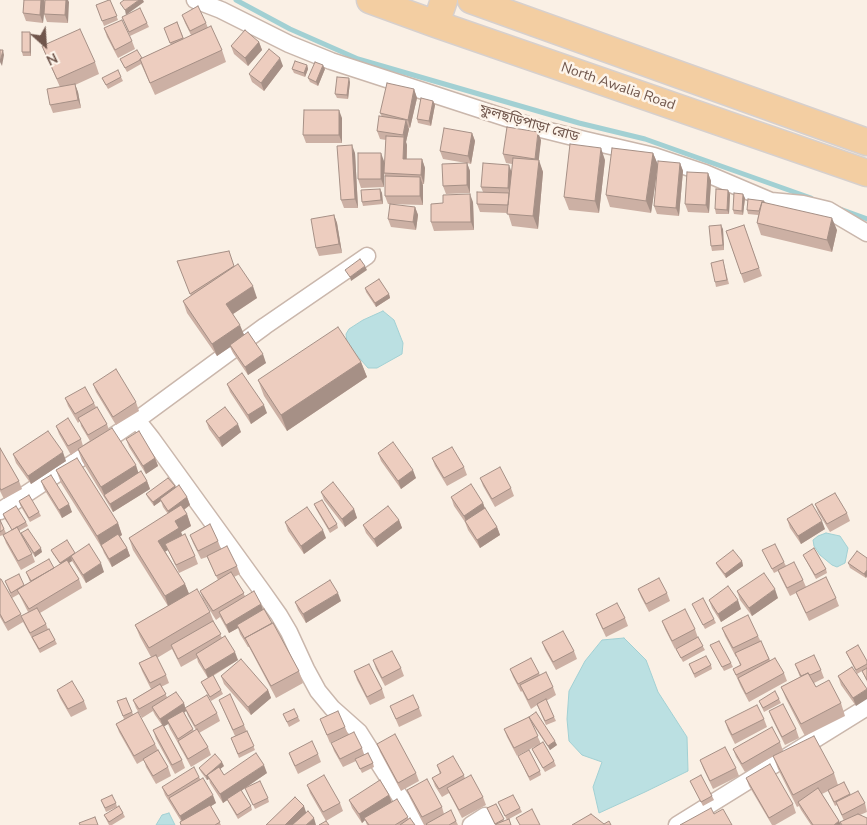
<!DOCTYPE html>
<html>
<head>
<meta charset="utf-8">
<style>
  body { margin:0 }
  #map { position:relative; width:867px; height:825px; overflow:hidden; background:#faf0e5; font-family:"Nunito Sans",sans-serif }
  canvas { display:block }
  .north { position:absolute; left:20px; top:20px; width:50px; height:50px; -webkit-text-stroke:4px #fdf4ea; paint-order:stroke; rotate:154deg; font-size:14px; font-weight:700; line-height:20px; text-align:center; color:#70564c }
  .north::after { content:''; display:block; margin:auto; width:18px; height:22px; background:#70564c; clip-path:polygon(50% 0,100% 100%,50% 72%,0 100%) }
</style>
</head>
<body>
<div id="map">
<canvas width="867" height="825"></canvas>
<div class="north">N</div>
</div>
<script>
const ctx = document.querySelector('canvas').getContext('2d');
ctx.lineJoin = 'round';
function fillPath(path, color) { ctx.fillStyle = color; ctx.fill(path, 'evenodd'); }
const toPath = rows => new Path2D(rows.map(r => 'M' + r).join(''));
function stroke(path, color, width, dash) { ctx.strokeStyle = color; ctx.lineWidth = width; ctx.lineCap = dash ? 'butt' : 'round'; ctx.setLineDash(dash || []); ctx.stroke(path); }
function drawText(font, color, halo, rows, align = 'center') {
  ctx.font = font + ' "Nunito Sans","Noto Sans Bengali",sans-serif'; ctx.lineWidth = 5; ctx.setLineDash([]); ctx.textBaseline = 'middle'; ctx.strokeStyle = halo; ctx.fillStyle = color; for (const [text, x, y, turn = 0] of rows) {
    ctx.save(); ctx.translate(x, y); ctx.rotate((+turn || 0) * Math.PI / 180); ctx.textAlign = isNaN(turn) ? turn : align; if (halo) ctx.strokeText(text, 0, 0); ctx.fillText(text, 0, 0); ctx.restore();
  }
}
const water = toPath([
  [383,311,394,320,403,343,402,354,377,368,368,368,347,344,346,334,349,329,363,320,383,311],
  [826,533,840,536,848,548,845,563,837,567,832,565,820,555,814,546,813,540,818,536,826,533],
  [624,638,646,660,658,692,687,737,688,771,645,792,599,813,593,787,602,762,582,755,569,741,567,719,569,691,585,661,602,640,624,638],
  [169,813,175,825,156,825,162,815,169,813]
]);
fillPath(water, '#bbe0e2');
stroke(water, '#a2d0d3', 1);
stroke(toPath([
  [236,0,290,29,358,59,579,123,645,139,811,198],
  [840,209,867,219]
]), '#a2d0d3', 5);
const minor = toPath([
  [195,0,221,10,289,44,331,61,537,128,585,140,654,156,705,173,771,201,803,204,828,210,867,233],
  [137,420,152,439,262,591,279,615,289,632,306,669,318,691,332,708,359,732,418,825],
  [0,511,84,456,137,420,265,326,367,256],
  [471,825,485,816,489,825],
  [677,825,867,707]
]);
const primary = toPath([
  [370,0,436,24,867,173],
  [471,0,867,142],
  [436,24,444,0]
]);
stroke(minor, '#cab7ac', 19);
stroke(primary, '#d7d0cd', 29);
stroke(minor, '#fff', 16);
stroke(primary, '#f3cea2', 26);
fillPath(toPath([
  [24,0,44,0,44,2,45,0,68,0,68,23,47,22,44,14,44,10,43,23,26,21,23,13],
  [110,0,118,20,104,26,96,5],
  [182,15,206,23,208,28,222,50,226,62,155,95,141,64,127,72,120,59,142,58,171,45,164,28,177,22,184,39,191,35,185,23],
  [122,17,147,23,149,27,130,36],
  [104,28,132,41,135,49,118,58,107,37],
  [31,36,31,56,23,56,22,52],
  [259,42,262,50,248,66,234,54,231,46],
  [42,46,95,62,99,74,75,85,78,92,81,108,53,113,50,105,60,87,47,58],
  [307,65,308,69,305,77,294,73,292,69],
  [283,66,264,91,252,82,249,74],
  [325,69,318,86,310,82,308,78],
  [121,77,123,81,108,89,102,78],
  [350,82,348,99,337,98,335,94],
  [414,89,417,98,410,128,408,127,409,129,406,142,407,145,407,159,422,159,425,168,424,184,422,184,423,205,388,204,385,196,385,176,384,173,386,140,380,139,377,131,382,117,380,113],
  [433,101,435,105,431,126,418,123,417,119],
  [342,118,342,143,306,143,303,135],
  [472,133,475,141,471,164,467,163,470,171,470,193,446,194,443,186,466,163,443,159,440,151],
  [541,140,538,160,543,172,538,229,512,226,508,213,480,212,477,204,483,192,481,187,512,171,512,164,506,163,503,154],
  [355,153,358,208,344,208,341,200],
  [653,153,658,165,651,213,610,207,606,195],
  [605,160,599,213,569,210,564,197],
  [384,161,384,187,361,188,358,179],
  [680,163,683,171,679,216,657,214,654,206],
  [708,173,711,181,709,213,688,212,685,204],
  [380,189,382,193,383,204,363,206,362,202],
  [730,194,729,214,716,214,715,209],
  [745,198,743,215,734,214,733,210],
  [473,202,474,230,434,231,431,222],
  [764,202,837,230,832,252,761,235,757,223,758,215,748,214,747,210],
  [415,207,418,215,416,230,391,227,388,219],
  [334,215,337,223,342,253,319,256,316,248],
  [744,225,762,276,744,283,726,231],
  [723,229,724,250,712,251,711,246],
  [177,261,234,266,257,298,233,314,244,335,266,363,248,375,233,353,230,347,217,356,187,313,183,301,191,296],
  [724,264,729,284,716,287,715,282],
  [365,288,389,294,390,298,376,307,366,292],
  [361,362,367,377,287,431,264,396,258,380],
  [93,384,136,402,139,411,116,425,96,392],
  [227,384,267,413,251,424,230,392],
  [65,398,94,403,96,407,107,424,109,430,139,473,147,481,150,489,113,512,82,461,78,450,71,455,59,434,56,426,81,439,83,446,90,441,81,426,80,421,78,423,68,406],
  [206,421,241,432,222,447,209,429],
  [126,439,155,458,158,466,146,474,129,447],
  [0,448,19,481,22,489,4,499,0,491],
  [378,453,416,478,401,489,381,461],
  [13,454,66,461,31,484,16,463],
  [432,458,464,467,467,475,447,486,435,466],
  [56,470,118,523,122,535,120,536,127,548,130,556,112,567,104,553,102,548,61,483],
  [480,478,511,488,514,496,495,507,483,486],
  [41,481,72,512,62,518,44,489],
  [175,486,175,488,187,497,190,505,184,510,187,514,191,526,181,532,182,535,195,556,198,564,179,573,168,550,165,551,185,584,189,594,210,612,214,622,222,638,238,660,213,676,221,690,223,694,211,701,203,686,201,682,208,678,198,662,197,658,181,667,172,649,157,658,166,675,169,683,161,687,167,697,184,703,185,708,217,713,220,721,199,733,208,747,211,755,191,767,181,749,178,743,170,729,168,724,164,726,182,760,185,768,175,774,156,739,153,730,162,725,155,715,153,711,142,718,136,708,133,700,151,689,142,671,139,663,151,657,140,637,135,625,168,606,133,550,129,538,168,514,163,507,161,501,154,506,148,498,146,494],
  [186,711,188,716,196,730,194,731,184,713],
  [321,492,354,509,357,518,345,527,324,500],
  [451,497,483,503,485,509,497,527,500,535,480,548,468,530,465,522,454,506],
  [19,501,39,512,41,516,30,522,20,505],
  [314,504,337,524,338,528,330,533,316,509],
  [815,504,847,513,850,521,830,532,818,512],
  [3,514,26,522,28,526,19,531,22,536,21,533,42,552,35,557,24,540,32,554,35,562,21,570,6,543,3,535,0,536,0,520,6,533,12,530,4,518],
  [787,519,825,529,801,544,790,528],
  [399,520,402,528,377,547,366,533,363,525],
  [285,522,326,538,304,554,288,531],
  [190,535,218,541,221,549,237,566,240,574,234,577,245,596,264,610,299,671,303,683,276,698,249,647,248,647,240,634,238,628,229,633,220,617,216,620,203,599,200,591,218,580,207,557,201,559,193,543],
  [51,550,75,553,104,572,86,583,74,564,72,561,69,563,79,579,82,588,40,613,46,624,48,629,55,640,57,644,40,653,23,622,8,631,0,617,0,579,22,616,28,612,19,594,12,598,5,581,24,585,30,582,26,572,54,568,60,564,53,554],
  [762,550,784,562,786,566,803,580,806,587,836,598,839,606,809,621,796,593,790,596,781,578,778,571,774,573],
  [803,555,826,569,827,573,816,579],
  [867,558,867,576,866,578,850,568,848,563],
  [742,561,743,566,726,578,718,567,716,563],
  [638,589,667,593,670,601,649,612,641,597],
  [737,591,778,598,752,616,740,600],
  [709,600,741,609,721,622,712,608],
  [341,601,306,623,298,610,295,602],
  [692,604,714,619,716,623,705,629],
  [596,614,625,618,628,626,606,637,599,622],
  [662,621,695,629,698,638,705,650,683,662,676,649,679,647,675,649,665,629],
  [722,628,758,636,770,660,784,673,787,681,749,702,741,687,733,669,740,665,737,656,736,657,725,636],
  [542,642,574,651,577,659,556,670,545,650],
  [710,645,731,663,733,667,724,671],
  [846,652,867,661,867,682,862,671,857,674],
  [373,660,401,668,404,676,385,686,376,669],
  [689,664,711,665,712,669,695,678],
  [795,664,821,670,824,678,814,683,816,687,841,703,845,716,805,736,786,699,781,687,800,677],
  [852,667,856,706,841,685,838,676],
  [510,669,539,673,540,675,553,687,556,695,546,701,556,721,546,725,537,705,531,709,522,691,521,692,513,677],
  [354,671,382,689,385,698,370,705,357,680],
  [221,676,268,690,271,698,251,715,224,684],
  [57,690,84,701,87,709,71,717,60,698],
  [126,698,133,714,155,744,158,750,168,767,171,776,156,784,146,767,144,760,137,764,119,732,116,724,124,719,117,701],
  [779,699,781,703,764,712,759,701],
  [219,700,244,725,255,750,239,758,231,738,235,736],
  [390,706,419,708,422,716,399,727],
  [769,711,796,729,799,738,785,745,772,719],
  [283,714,298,717,300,721,289,727],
  [529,717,557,745,550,750,531,722,541,744,554,761,556,766,545,772,534,753,532,749,536,746,517,756,507,737,504,729],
  [320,719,345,727,348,734,362,748,364,754,373,763,374,767,362,773,356,761,343,767,334,751,331,743,343,737,330,743],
  [764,719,767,727,735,744,728,730,725,721],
  [780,742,783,751,745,772,736,757,733,749],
  [377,744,416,773,419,781,401,791,380,752],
  [289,753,318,754,321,762,298,774,292,761],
  [518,756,540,771,541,775,530,781],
  [773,756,834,773,838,785,844,782,850,794,865,803,867,812,860,815,867,825,841,825,840,822,844,821,837,805,835,806,828,791,822,794,839,821,841,825,811,825,801,810,799,806,797,807,778,769],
  [700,760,736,768,739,776,713,789,703,768],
  [437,765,464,775,465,779,483,797,486,805,462,818,449,793,442,797,435,786,432,778,440,774],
  [224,766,220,769,224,775,267,773,241,791,251,806,252,810,238,819,227,800,223,803,210,783,209,779,207,780,201,772,199,768],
  [199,777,216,803,211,806,221,825,181,825,180,822,181,821,165,795,162,787],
  [746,778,793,804,796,813,775,825,772,825,749,786],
  [690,781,712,796,714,800,703,806],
  [307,785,340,803,343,811,326,821,310,793],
  [245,788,268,798,269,802,255,809],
  [407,790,442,807,444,814,456,821,458,825,424,825,410,798],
  [389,795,392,802,415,825,367,825,365,820,362,823,352,808,349,800],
  [101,800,116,803,117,807,106,812],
  [498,802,520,808,522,812,509,819,511,825,495,825,487,808,496,804,504,821,507,820],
  [123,813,125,817,112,825,109,825,104,815]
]), '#ccb0a4');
fillPath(toPath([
  [41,0,44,0,45,4,43,23,40,15],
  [66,0,68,0,69,2,68,23,65,15],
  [139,0,143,0,144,2,126,15,125,10],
  [30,32,31,36,31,56,30,52],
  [259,42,262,50,248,66,245,58],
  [3,50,4,55,2,66,0,62],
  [280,58,283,66,264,91,261,83],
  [307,65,308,69,305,77,304,73],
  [323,65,325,69,318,86,316,82],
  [349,78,350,82,348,99,347,95],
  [75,84,78,92,81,108,78,100],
  [414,89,417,98,410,128,408,120],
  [433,101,435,105,431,126,429,121],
  [339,110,342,118,342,143,339,135],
  [406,120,409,129,406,142,407,145,406,167,403,159,404,137,403,135],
  [538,132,541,140,538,167,535,159],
  [472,133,475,141,471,164,468,156],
  [352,145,355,153,358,208,355,199],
  [601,148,605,160,599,213,595,201],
  [381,153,384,161,384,187,381,179],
  [653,153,658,165,651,213,646,201],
  [422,159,425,168,424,184,421,175],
  [539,160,543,172,538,229,533,216],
  [467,163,470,171,470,193,467,185],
  [680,163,683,171,679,216,676,208],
  [509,165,512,173,511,196,508,188],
  [708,173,711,181,709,213,706,205],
  [420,177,423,185,423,205,420,196],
  [380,189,382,193,383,204,381,200],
  [728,190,730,194,729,214,727,210],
  [470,194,473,202,474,230,471,222],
  [743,194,745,198,743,215,742,211],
  [415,207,418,215,416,230,413,222],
  [334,215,337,223,342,253,339,244],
  [832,218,837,230,832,252,827,240],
  [721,225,723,229,724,250,723,245],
  [365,266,367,270,351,281,350,277],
  [253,286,257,298,230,316,226,304],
  [389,294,390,298,376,307,375,303],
  [240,325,245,337,217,356,212,344],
  [263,354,266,363,248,375,245,367],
  [361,362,367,377,287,431,281,415],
  [264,405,267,413,251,424,248,415],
  [238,424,241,432,222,447,219,438],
  [63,452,66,461,31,484,28,476],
  [155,458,158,466,146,474,143,466],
  [136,465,140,478,104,495,106,499,101,487],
  [413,470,416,478,401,489,398,481],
  [147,481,150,489,113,512,110,504],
  [175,486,176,491,160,499,161,501,154,506,153,502],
  [187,497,190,505,171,519,168,511],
  [483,503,486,511,467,524,464,516],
  [69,504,72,512,62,518,59,510],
  [354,509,357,518,345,527,342,519],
  [187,514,191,526,181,532,184,540,165,544,168,550,163,553,158,541,175,521],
  [399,520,402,528,377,547,374,539],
  [822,521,825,529,801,544,798,536],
  [118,523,122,535,102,548,101,545,102,548,97,536],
  [497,527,500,535,480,548,477,540],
  [323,530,326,538,304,554,301,546],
  [41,548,42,552,35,557,34,553],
  [127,548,130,556,112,567,109,559],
  [71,556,72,561,62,567,60,563],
  [742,561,743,566,726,578,725,574],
  [101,563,104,572,86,583,83,575],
  [867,570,867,576,866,578,864,574],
  [185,584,190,596,169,609,165,596],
  [775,589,778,598,752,616,749,608],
  [338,593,341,601,306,623,303,614],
  [738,600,741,609,721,622,718,614],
  [261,604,264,612,237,625,238,628,229,633,226,625],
  [235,652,238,660,208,678,205,670],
  [867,689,867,699,856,706,853,698],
  [268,690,271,698,251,715,248,707],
  [184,703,186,711,168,724,167,720,168,724,163,727,160,719],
  [555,741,557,745,550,750,548,746],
  [222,762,224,766,209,778,207,775,209,779,207,780,206,776],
  [264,765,267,773,223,803,220,794],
  [213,795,216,803,183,824,180,816],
  [389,795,392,803,364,818,365,820,362,823,359,814],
  [304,806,307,815,297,825,285,825],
  [314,818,316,825,306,825],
  [839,821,841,825,834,825]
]), '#a69086');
const building = toPath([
  [24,0,41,0,40,15,23,13,24,0],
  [45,0,66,0,65,15,44,14,45,0],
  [109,0,110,0,117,16,102,21,96,5,109,0],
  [124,0,139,0,125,10,120,3,124,0],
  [198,6,206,23,190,31,182,15,198,6],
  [140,8,147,23,129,32,122,17,140,8],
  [122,20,132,41,115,50,104,28,122,20],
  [177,22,183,38,170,43,164,28,177,22],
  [211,26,222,50,150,83,140,59,211,26],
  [80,29,95,62,57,79,42,46,80,29],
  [245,30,259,42,245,58,231,46,245,30],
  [22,32,30,32,30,52,22,52,22,32],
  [269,49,280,58,261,83,249,74,269,49],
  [0,50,3,50,0,62,0,50],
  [137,50,142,58,140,59,140,60,125,68,120,59,137,50],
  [295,61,307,65,304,73,292,69,295,61],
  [315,62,323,65,316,82,308,78,315,62],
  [118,70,121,77,106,85,102,78,118,70],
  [337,77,349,78,347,95,335,94,337,77],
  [387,83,414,89,408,120,380,113,387,83],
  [75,84,78,100,50,105,47,89,75,84],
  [421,98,433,101,429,121,417,119,421,98],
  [304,110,339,110,339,135,303,135,304,110],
  [379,116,406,120,403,135,377,131,379,116],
  [507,127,538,132,535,159,503,154,507,127],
  [444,128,472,133,468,156,440,151,444,128],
  [386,136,404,137,403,159,422,159,421,175,384,173,386,136],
  [570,144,601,148,595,201,564,197,570,144],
  [352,145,355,199,341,200,337,146,352,145],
  [612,148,653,153,646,201,606,195,612,148],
  [358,153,381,153,381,179,358,179,358,153],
  [513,158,539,160,533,216,507,214,513,158],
  [658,161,680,163,676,208,654,206,658,161],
  [467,163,467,185,443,186,442,164,467,163],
  [483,163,509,165,508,188,481,187,483,163],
  [687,172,708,173,706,205,685,204,687,172],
  [385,176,420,177,420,196,385,196,385,176],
  [380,189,381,200,362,202,361,190,380,189],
  [716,189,728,190,727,210,715,209,716,189],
  [477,192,509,193,508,205,477,204,477,192],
  [734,193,743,194,742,211,733,210,734,193],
  [470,194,471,222,431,222,431,204,443,203,443,195,470,194],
  [748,199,764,201,764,202,762,202,759,211,747,210,748,199],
  [762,202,832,218,827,240,757,223,762,202],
  [390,204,415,207,413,222,388,219,390,204],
  [334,215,339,244,316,248,311,219,334,215],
  [721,225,723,245,711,246,709,226,721,225],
  [744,225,759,268,741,274,726,231,744,225],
  [229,251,234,266,190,294,177,261,229,251],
  [360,259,365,266,350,277,345,270,360,259],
  [723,260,727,280,715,282,711,263,723,260],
  [238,264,253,286,226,304,240,325,212,344,183,301,238,264],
  [379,279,389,294,375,303,365,288,379,279],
  [338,327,361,362,281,415,258,380,338,327],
  [248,332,263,354,245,367,230,345,248,332],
  [116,369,136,402,113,417,93,384,116,369],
  [242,373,264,405,248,415,227,384,242,373],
  [85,387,94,403,75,414,65,398,85,387],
  [97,407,107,424,88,435,78,418,97,407],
  [225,407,238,424,219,438,206,421,225,407],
  [68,418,81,439,68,446,56,426,68,418],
  [112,428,136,465,101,487,78,449,112,428],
  [48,431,63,452,28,476,13,454,48,431],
  [139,431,155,458,143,466,126,439,139,431],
  [393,442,413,470,398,481,378,453,393,442],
  [452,447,464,467,444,478,432,458,452,447],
  [0,448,19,481,1,490,0,488,0,448],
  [77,458,118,523,97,536,56,470,77,458],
  [500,467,511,488,492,499,480,478,500,467],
  [141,471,147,481,110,504,104,495,141,471],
  [51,475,69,504,59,510,41,481,51,475],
  [168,478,175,486,153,502,146,494,168,478],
  [333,482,354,509,342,519,321,492,333,482],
  [471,484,483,503,464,516,451,497,471,484],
  [179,485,187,497,168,511,160,499,179,485],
  [835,493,847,513,827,524,815,504,835,493],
  [29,495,39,512,29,518,19,501,29,495],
  [322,500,337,524,329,529,314,504,322,500],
  [812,504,822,521,798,536,787,519,812,504],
  [181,505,187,514,175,521,179,528,158,541,185,584,165,596,129,538,181,505],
  [16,506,26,522,12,530,3,514,16,506],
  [388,506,399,520,374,539,363,525,388,506],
  [307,507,323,530,301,546,285,522,307,507],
  [485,508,497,527,477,540,465,521,485,508],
  [0,520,4,529,0,532,0,520],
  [210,524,218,541,198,551,190,535,210,524],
  [17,527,32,554,18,561,3,535,17,527],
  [28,529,41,548,34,553,21,533,28,529],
  [118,534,127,548,109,559,101,545,118,534],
  [185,534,195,556,176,565,165,544,185,534],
  [67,540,75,553,60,563,51,550,67,540],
  [89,544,101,563,83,575,71,556,89,544],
  [775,544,784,562,772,569,762,550,775,544],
  [227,546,237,566,216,576,207,556,227,546],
  [814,548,826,569,815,575,803,555,814,548],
  [733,550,742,561,725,574,716,563,733,550],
  [857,551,867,558,867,570,864,574,848,563,857,551],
  [49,559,54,568,31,581,26,572,49,559],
  [67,560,79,579,29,609,17,590,67,560],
  [794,562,803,580,787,588,778,570,794,562],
  [231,572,244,593,213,611,200,591,231,572],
  [764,573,775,589,749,608,737,591,764,573],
  [19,574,24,585,11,593,5,581,19,574],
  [826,577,836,598,806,613,796,592,826,577],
  [659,578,667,593,646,604,638,589,659,578],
  [0,579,1,579,21,614,5,623,0,614,0,579],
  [330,580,338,593,303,614,295,602,330,580],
  [728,586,738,600,718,614,709,600,728,586],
  [197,589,210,612,149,648,135,625,197,589],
  [254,591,261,604,226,625,219,612,254,591],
  [703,598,714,619,703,625,692,604,703,598],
  [617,603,625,618,603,629,596,614,617,603],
  [37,608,46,624,30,633,21,616,37,608],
  [264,609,272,623,245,638,245,639,237,625,264,609],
  [685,609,695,629,672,641,662,621,685,609],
  [748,615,758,636,733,648,722,628,748,615],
  [213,621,221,634,178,659,171,645,213,621],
  [273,623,299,671,271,686,245,638,273,623],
  [49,629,55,640,39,649,32,637,49,629],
  [563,631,574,651,553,662,542,642,563,631],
  [225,636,235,652,205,670,196,654,225,636],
  [698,637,703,646,681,658,676,649,698,637],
  [719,641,731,663,722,667,710,645,719,641],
  [761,641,769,659,736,675,733,669,741,665,735,653,761,641],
  [858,645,867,661,867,664,856,670,846,652,858,645],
  [392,651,401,668,382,678,373,660,392,651],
  [156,655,166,675,150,683,139,663,156,655],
  [814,655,821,670,810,675,808,673,801,676,795,664,814,655],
  [706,656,711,665,694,674,689,664,706,656],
  [531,658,539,673,518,684,510,669,531,658],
  [775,658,784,673,746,694,738,678,775,658],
  [241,659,268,690,248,707,221,676,241,659],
  [369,664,382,689,367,697,354,671,369,664],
  [852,667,867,689,853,698,838,676,852,667],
  [867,668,867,680,862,671,867,668],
  [546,672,553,687,528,700,520,685,546,672],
  [808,673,816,687,829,680,841,703,801,724,781,687,808,673],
  [213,675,221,690,210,697,201,682,213,675],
  [72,681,84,701,68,709,57,690,72,681],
  [160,684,166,694,139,709,133,700,160,684],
  [775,691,779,699,763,708,759,701,775,691],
  [176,692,184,703,160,719,152,707,176,692],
  [230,694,244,725,233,730,219,700,230,694],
  [207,695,217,713,195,726,185,708,207,695],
  [413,695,419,708,396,719,390,706,413,695],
  [126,698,132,712,123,716,117,701,126,698],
  [546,699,554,717,545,721,537,704,546,699],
  [783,704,796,729,782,737,769,711,783,704],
  [757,705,764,719,732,735,725,721,757,705],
  [294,709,298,717,287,722,283,714,294,709],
  [183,711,193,729,178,739,167,720,183,711],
  [338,711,345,727,327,735,320,719,338,711],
  [138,712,155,744,134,756,116,724,138,712],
  [536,712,555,741,548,746,529,717,536,712],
  [529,717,538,736,514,748,504,729,529,717],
  [163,725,182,760,172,765,153,730,163,725],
  [772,727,780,742,742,764,733,749,772,727],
  [197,729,208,747,188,759,178,741,197,729],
  [247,731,254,746,238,754,231,738,247,731],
  [354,732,362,748,340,759,331,743,354,732],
  [395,734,416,773,398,783,377,744,395,734],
  [814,736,834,773,793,795,773,756,814,736],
  [312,741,318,754,295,766,289,753,312,741],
  [543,742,554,761,543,768,532,749,543,742],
  [725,747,736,768,710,781,700,760,725,747],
  [158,750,168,767,153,776,143,759,158,750],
  [529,750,540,771,529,777,518,756,529,750],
  [256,753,264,765,220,794,207,775,219,767,224,775,256,753],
  [368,753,373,763,360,769,355,759,368,753],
  [215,754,222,762,206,776,199,768,215,754],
  [453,756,464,775,439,789,432,778,441,773,437,765,453,756],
  [770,764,793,804,769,818,746,778,770,764],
  [194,767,199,777,168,796,162,787,194,767],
  [324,775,340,803,323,812,307,785,324,775],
  [471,775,483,797,459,810,447,788,471,775],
  [701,775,712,796,701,802,690,781,701,775],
  [203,778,213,795,180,816,169,798,203,778],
  [427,779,442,807,422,817,407,790,427,779],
  [380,780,389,795,359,814,349,800,380,780],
  [260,781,268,798,253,805,245,788,260,781],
  [844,782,850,794,834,802,828,790,844,782],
  [818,788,839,821,834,825,813,825,798,802,818,788],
  [241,790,251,806,237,815,227,799,241,790],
  [858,791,865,803,842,815,836,802,858,791],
  [112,795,116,803,105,808,101,800,112,795],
  [513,795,520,808,505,816,498,802,513,795],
  [295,797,304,806,285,825,266,825,295,797],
  [397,799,408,817,395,825,369,825,364,818,397,799],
  [496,804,504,819,495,824,487,808,496,804],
  [210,805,220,822,215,825,181,825,180,822,210,805],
  [119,806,123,813,109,822,104,815,119,806],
  [711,808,714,814,723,809,732,825,680,825,711,808],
  [532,809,540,825,520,825,516,818,532,809],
  [451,810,456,821,449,825,427,825,426,824,451,810],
  [308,811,314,818,306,825,292,825,308,811],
  [591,814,604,824,609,821,611,825,572,825,591,814],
  [858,814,867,818,867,825,842,825,840,822,858,814],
  [95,817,98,825,80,825,79,823,95,817],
  [410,818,415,825,400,825,410,818],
  [509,819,511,825,496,825,496,824,509,819],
  [326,821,329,825,319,825,326,821]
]);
fillPath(building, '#edcdbf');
stroke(building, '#a69086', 1);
drawText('14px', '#70564c', '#fdf4ea', [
  ["North Awalia Road",618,87,19],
  ["ফুলছড়িপাড়া রোড",529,124,16]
]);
</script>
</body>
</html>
